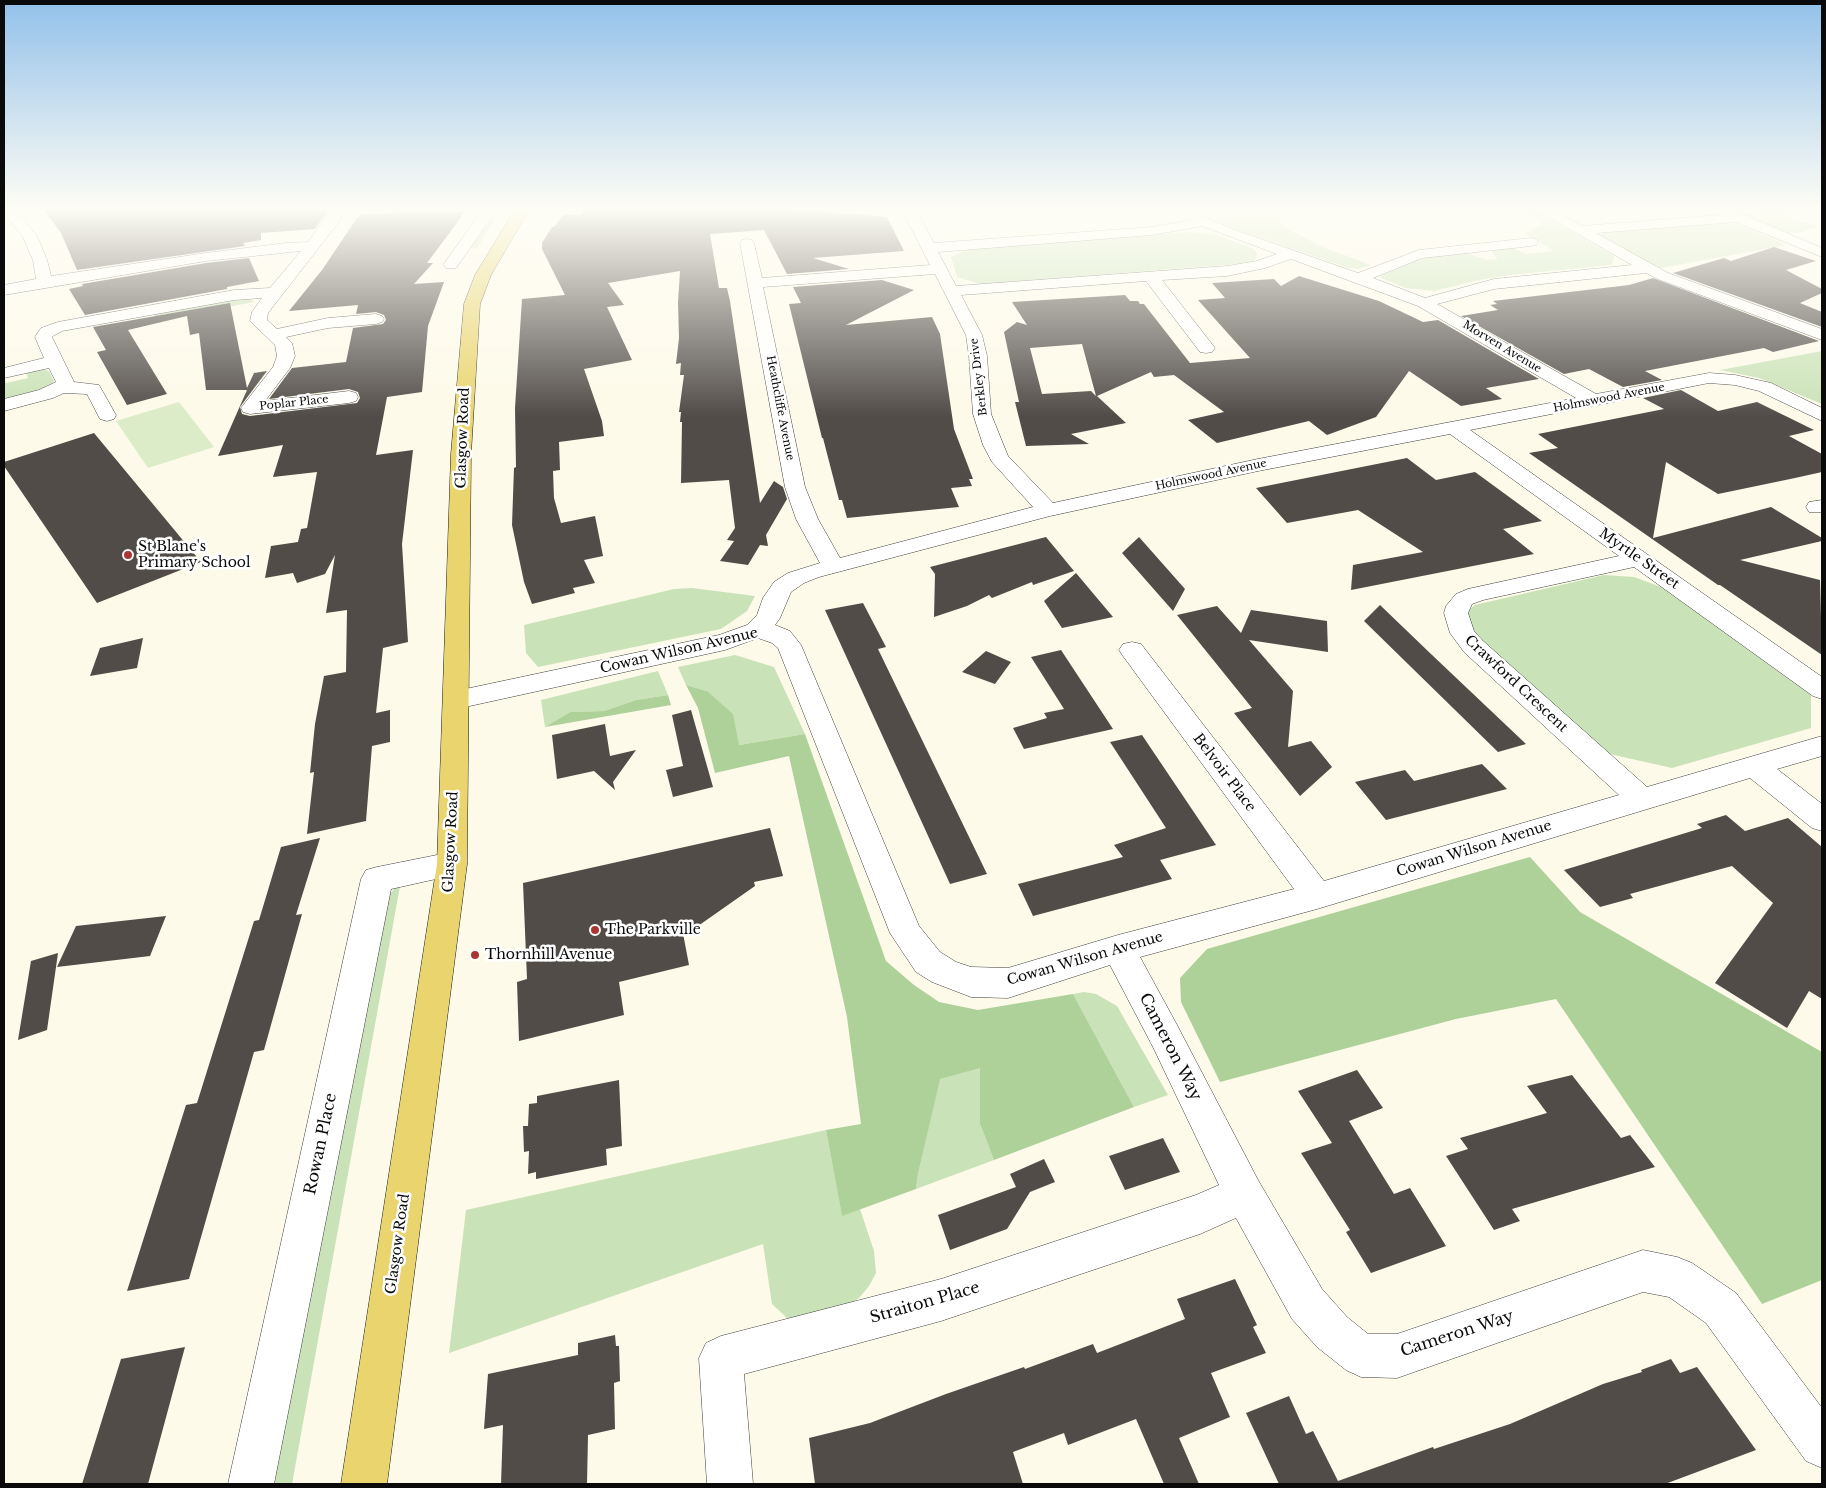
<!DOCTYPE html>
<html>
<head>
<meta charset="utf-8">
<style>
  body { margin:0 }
  #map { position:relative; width:1826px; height:1488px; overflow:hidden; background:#fdfae9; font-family:"Libre Baskerville",serif }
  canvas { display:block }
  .frame { position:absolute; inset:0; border:5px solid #0a0a0a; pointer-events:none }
</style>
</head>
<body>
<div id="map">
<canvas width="1826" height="1488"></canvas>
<div class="frame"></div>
</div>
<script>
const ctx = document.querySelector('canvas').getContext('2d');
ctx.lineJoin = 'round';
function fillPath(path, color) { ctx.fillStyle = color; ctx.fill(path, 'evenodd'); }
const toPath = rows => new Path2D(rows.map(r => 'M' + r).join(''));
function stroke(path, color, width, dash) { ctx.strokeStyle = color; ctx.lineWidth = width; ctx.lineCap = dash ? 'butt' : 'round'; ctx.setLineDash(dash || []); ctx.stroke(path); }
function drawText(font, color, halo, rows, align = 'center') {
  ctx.font = font + ' "Libre Baskerville",serif'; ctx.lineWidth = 5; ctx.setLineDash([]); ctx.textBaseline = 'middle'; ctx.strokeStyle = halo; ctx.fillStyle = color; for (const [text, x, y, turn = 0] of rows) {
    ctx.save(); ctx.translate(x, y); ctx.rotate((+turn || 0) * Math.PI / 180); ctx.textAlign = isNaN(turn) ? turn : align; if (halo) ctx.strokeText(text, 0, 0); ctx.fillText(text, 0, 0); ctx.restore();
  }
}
fillPath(toPath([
  [1521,208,1530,208,1614,256,1612,265,1510,275,1474,281,1435,291,1405,288,1379,277,1421,258,1468,253,1486,260,1498,259,1492,253,1493,250,1512,247,1526,254,1554,251,1525,234,1542,224,1542,222],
  [1798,209,1800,210,1781,212,1802,223,1811,223,1818,227,1797,233,1785,233,1742,215],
  [501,211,476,249,471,248,496,212],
  [1248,216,1277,217,1282,226,1325,248,1371,265,1358,269,1348,268,1227,226,1214,220],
  [1722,223,1744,226,1786,245,1661,268,1640,259,1603,238,1601,234,1605,231],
  [1187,232,1213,234,1254,249,1257,254,1255,260,1236,264,980,284,957,277,951,257,966,250],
  [251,299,254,302,157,320,153,314,236,300],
  [1822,351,1822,404,1759,378,1720,370],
  [42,369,49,371,54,381,53,383,42,390,4,399,4,378,6,383,28,378,26,371],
  [1604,575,1634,577,1664,588,1811,694,1811,728,1672,768,1605,753,1466,626,1468,610,1475,605],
  [692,588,755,596,747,611,721,629,538,667,526,653,524,625,674,589],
  [735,655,774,667,805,734,739,745,707,691,686,685,678,667],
  [658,671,668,695,636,700,604,711,570,712,545,727,541,700],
  [400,886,292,1484,273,1484,386,899,395,888],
  [1084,992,1096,994,1117,1006,1168,1095,1134,1107,1073,994],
  [980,1067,980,1124,994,1160,916,1189,918,1174,939,1079],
  [826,1130,842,1215,860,1209,874,1251,876,1273,869,1286,859,1298,845,1307,799,1318,787,1318,772,1304,763,1244,449,1353,466,1210]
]), '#cae2b7');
fillPath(toPath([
  [686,685,707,691,733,714,739,745,805,734,886,961,914,985,939,1002,978,1010,1073,994,1134,1107,994,1160,980,1124,980,1068,940,1079,918,1174,916,1189,842,1216,826,1130,861,1124,847,1017,789,756,715,773,698,708],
  [668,695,671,705,545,727,570,712,604,711,636,700],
  [1530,857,1580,912,1822,1052,1822,1280,1762,1304,1556,999,1456,1019,1220,1082,1181,1002,1180,978,1207,949]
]), '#aed199');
fillPath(toPath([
  [179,402,214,447,148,468,116,421]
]), '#dcebc8');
fillPath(toPath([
  [43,208,330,208,315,229,261,233,261,240,243,243,245,246,77,270,61,233],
  [583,208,794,208,794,210,815,212,818,210,825,212,887,217,904,251,813,258,849,269,787,274,764,230,710,234,719,288,727,288,730,301,760,503,774,481,783,487,787,499,766,535,768,546,760,545,748,565,720,561,734,541,727,540,735,528,729,480,681,483,682,422,680,422,681,412,679,412,684,375,680,375,681,363,676,364,679,338,678,302,680,271,608,283,624,305,607,307,632,360,584,369,602,421,604,436,559,442,560,470,553,471,554,498,561,523,595,516,603,556,584,560,595,583,573,588,575,593,532,604,524,582,512,525,514,468,516,467,515,408,522,299,565,295,542,249,542,243,552,227,554,227,563,215,582,215],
  [410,212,465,212,427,263,433,263,414,284,444,282,428,326,422,392,387,397,376,455,413,450,402,544,408,642,383,648,376,713,390,710,390,742,372,746,366,821,307,834,314,772,310,773,315,724,324,676,346,672,347,610,326,613,335,555,325,574,297,583,293,573,265,578,271,546,298,542,301,529,307,528,317,472,273,477,283,445,218,456,247,390,206,390,199,333,190,335,187,316,128,330,167,394,127,405,97,352,106,350,93,327,230,303,247,388,254,373,267,371,240,407,242,414,250,416,357,403,360,398,358,392,349,389,269,399,292,368,346,362,353,328,383,324,386,320,384,315,376,312,356,314,358,305,289,311,322,270,359,215],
  [1774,247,1816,261,1786,270,1822,289,1822,293,1800,303,1822,312,1822,327,1673,273,1724,258,1731,261],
  [249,258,259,281,227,287,227,289,85,315,69,289,83,286,82,284,206,263],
  [1299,276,1379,301,1423,322,1438,320,1539,379,1486,388,1502,399,1461,406,1409,371,1376,417,1327,435,1309,421,1217,443,1188,420,1224,412,1174,375,1154,377,1151,372,1097,396,1126,423,1071,434,1089,444,1026,446,1015,402,1019,402,1004,332,1017,322,1027,325,1012,302,1125,295,1130,301,1138,301,1140,304,1144,304,1190,363,1250,358,1198,300,1225,298,1212,283,1274,279,1281,286],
  [1082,344,1096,396,1091,391,1042,394,1030,348],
  [1653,278,1819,341,1773,352,1764,348,1645,371,1662,380,1623,387,1589,369,1564,374,1461,316,1498,310,1490,305,1497,304,1493,301,1629,285],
  [882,280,914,290,846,325,932,317,940,334,954,429,973,479,969,479,972,486,951,488,959,507,847,518,842,500,839,500,823,438,822,438,789,304,801,303,793,287],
  [1681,390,1718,411,1757,402,1814,430,1789,436,1822,454,1822,472,1795,478,1718,494,1666,462,1653,538,1771,507,1822,538,1822,541,1740,560,1820,580,1822,655,1720,585,1718,585,1529,453,1558,448,1538,434,1664,409,1643,398],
  [94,433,201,562,97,603,4,466,4,462],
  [1407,458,1436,480,1475,472,1542,521,1503,529,1534,554,1351,590,1353,565,1423,552,1358,510,1287,523,1256,488],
  [1046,537,1074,571,1033,585,1032,582,992,598,989,595,967,606,934,617,935,574,930,567],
  [1139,537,1185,589,1173,611,1122,553],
  [1076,573,1113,617,1062,628,1044,601],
  [863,603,886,647,878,649,987,874,950,884,825,610],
  [1380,605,1431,654,1526,744,1498,752,1364,621],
  [1217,606,1241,633,1251,610,1327,621,1328,652,1249,640,1293,691,1288,747,1311,741,1332,767,1300,796,1234,713,1252,708,1177,615],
  [143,638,137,668,90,676,100,648],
  [1061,650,1113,729,1024,749,1013,728,1047,718,1044,713,1064,709,1031,657],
  [986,651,1011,662,995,684,962,672],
  [691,710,713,787,673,797,666,770,683,766,672,715],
  [605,724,610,756,636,750,613,782,615,790,594,771,557,779,552,735],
  [1142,735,1216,845,1160,860,1172,879,1033,916,1018,884,1123,857,1114,845,1166,828,1110,742],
  [1482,764,1507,789,1386,820,1355,782,1405,770,1414,781],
  [1726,815,1745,831,1788,818,1822,847,1822,999,1809,991,1787,1028,1715,983,1773,903,1732,866,1630,894,1633,898,1600,907,1564,870,1702,828,1697,824],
  [770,828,783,876,754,882,755,886,698,926,682,928,689,965,619,982,624,1015,519,1041,517,982,527,979,523,883],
  [320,838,296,915,302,914,264,1050,254,1052,189,1279,127,1291,186,1105,197,1103,254,921,259,920,281,847],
  [166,916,150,956,57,967,76,926],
  [58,953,47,1030,18,1040,31,961],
  [1357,1070,1383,1108,1349,1121,1394,1194,1410,1188,1446,1246,1371,1273,1346,1232,1350,1230,1301,1153,1332,1143,1298,1091],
  [1572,1075,1621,1138,1630,1135,1655,1167,1512,1209,1520,1221,1494,1230,1446,1156,1468,1149,1460,1138,1547,1113,1527,1086],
  [619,1080,622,1146,606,1149,607,1165,536,1179,536,1172,528,1174,529,1151,524,1152,523,1126,528,1126,529,1104,537,1103,537,1096],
  [1163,1138,1180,1172,1125,1190,1109,1156],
  [1044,1159,1055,1182,1030,1192,1007,1229,950,1250,938,1215,1016,1187,1010,1174],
  [1235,1279,1257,1325,1253,1327,1266,1353,1211,1373,1230,1417,1179,1438,1199,1484,1164,1484,1136,1419,1068,1445,1064,1433,1013,1452,1023,1484,815,1484,809,1438,870,1423,946,1394,1024,1367,1025,1369,1093,1344,1097,1353,1185,1319,1177,1299],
  [615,1335,616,1346,619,1346,620,1381,614,1383,615,1429,588,1435,587,1484,501,1484,503,1425,484,1429,488,1374,578,1355,578,1343],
  [185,1347,148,1484,82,1484,121,1359],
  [1671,1359,1680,1373,1697,1367,1756,1450,1665,1484,1279,1484,1246,1413,1289,1396,1306,1434,1313,1431,1338,1481,1433,1447,1434,1449,1510,1424,1603,1384,1642,1372,1641,1370]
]), '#514c48');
const minor = toPath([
  [4,208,14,208,37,236,47,260,51,276,206,253,286,243,308,242,333,208,347,208,338,223,268,313,267,320,277,329,328,318,376,314,382,316,384,319,382,322,376,324,328,328,286,337,292,343,295,356,290,368,265,401,349,391,356,393,358,397,356,401,349,403,250,414,243,412,241,408,273,367,277,356,275,345,250,321,252,312,262,298,234,300,62,331,53,336,52,337,74,382,99,385,116,415,114,419,107,421,100,419,87,394,64,393,53,398,4,411,4,399,39,390,56,382,49,368,4,378,4,368,44,358,35,337,41,328,58,322,234,290,270,288,301,251,206,261,4,295,4,285,36,279,33,260,23,237,4,213,4,208],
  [484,208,498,208,456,268,446,268,443,265,484,208],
  [901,208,915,208,934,243,1152,227,1193,220,1179,208,1195,208,1209,219,1232,229,1358,273,1419,250,1531,238,1536,239,1538,242,1536,245,1531,246,1422,258,1373,278,1425,298,1494,279,1632,265,1533,208,1551,208,1582,226,1721,215,1716,213,1715,208,1728,208,1822,248,1822,257,1736,222,1596,233,1668,273,1822,329,1822,340,1658,279,1646,273,1494,289,1437,304,1596,394,1709,373,1735,375,1771,383,1822,408,1822,421,1759,391,1735,385,1709,383,1470,430,1822,677,1822,699,1813,696,1634,567,1483,600,1472,604,1468,613,1474,631,1482,640,1647,787,1822,736,1822,756,1777,769,1822,804,1822,831,1812,828,1750,778,1317,909,1140,957,1177,1025,1258,1180,1322,1289,1347,1317,1368,1334,1397,1334,1643,1250,1677,1257,1692,1263,1736,1293,1822,1408,1822,1468,1806,1461,1706,1323,1669,1297,1643,1292,1397,1378,1361,1377,1346,1370,1317,1347,1292,1319,1236,1218,1200,1234,941,1321,744,1374,753,1484,707,1484,699,1358,706,1343,721,1336,941,1279,1196,1195,1219,1185,1153,1047,1110,965,1008,998,971,997,932,982,916,972,890,933,778,648,772,643,758,638,725,650,456,709,447,706,443,700,447,694,456,691,719,635,747,625,757,615,763,598,774,582,788,573,820,563,796,519,785,487,740,243,742,240,747,239,752,240,754,243,762,278,930,265,901,208],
  [1202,226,1277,254,1257,261,1227,266,956,286,938,252,1152,235,1202,226],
  [1291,259,1418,306,1576,398,1258,459,1053,503,1008,456,991,414,987,356,982,335,961,295,1146,281,1200,352,1206,353,1212,352,1215,348,1162,280,1227,276,1265,268,1291,259],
  [935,274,966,335,969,356,973,414,983,445,992,462,1033,507,840,558,818,519,805,487,763,287,935,274],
  [1450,434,1619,556,1468,589,1456,594,1446,606,1444,613,1450,633,1464,652,1619,795,1324,881,1141,644,1132,642,1123,644,1119,650,1123,656,1294,889,1118,935,1008,968,971,967,956,962,940,952,919,926,801,645,790,631,775,625,780,618,791,592,804,583,819,577,1050,516,1258,471,1450,434],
  [1822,500,1822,512,1809,512,1806,507,1809,502,1822,500],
  [452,852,463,855,467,864,463,873,391,889,274,1484,228,1484,361,879,366,870,377,867,452,852]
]);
const major = toPath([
  [516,208,530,208,491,275,480,304,471,454,467,864,387,1484,341,1484,437,864,451,454,464,304,475,275,516,208]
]);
stroke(minor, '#3d3d3d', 1);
stroke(major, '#1b1b1b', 1);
fillPath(minor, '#fff');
fillPath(major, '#e9d46d');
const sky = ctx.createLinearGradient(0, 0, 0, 417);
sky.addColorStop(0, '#93c1ea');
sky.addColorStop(0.5, '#fefdf5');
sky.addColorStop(1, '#fefdf500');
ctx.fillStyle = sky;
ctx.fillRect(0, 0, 1826, 417);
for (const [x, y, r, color] of [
  [128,555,5,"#a93633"],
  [595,930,5,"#a93633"],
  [475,955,5,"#a93633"]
]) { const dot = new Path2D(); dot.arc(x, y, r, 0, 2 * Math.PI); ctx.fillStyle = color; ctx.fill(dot); stroke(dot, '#fff', 2); }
drawText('11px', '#0a0a0a', '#fff', [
  ["Morven Avenue",1502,347,31],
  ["Berkley Drive",979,377,-97],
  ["Holmswood Avenue",1609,398,-11],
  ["Poplar Place",294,403,-6],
  ["Heathcliffe Avenue",780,408,79],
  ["Holmswood Avenue",1211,475,-12]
]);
drawText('14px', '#0a0a0a', '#fff', [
  ["Glasgow Road",463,438,-88],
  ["Myrtle Street",1639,559,35],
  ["Cowan Wilson Avenue",679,651,-13],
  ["Crawford Crescent",1516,684,43],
  ["Belvoir Place",1224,773,53],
  ["Glasgow Road",451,842,-87],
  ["Cowan Wilson Avenue",1474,849,-17],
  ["Cowan Wilson Avenue",1085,959,-16],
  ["Glasgow Road",398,1244,-82]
]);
drawText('14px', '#0a0a0a', '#fff', [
  ["St Blane's",138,547],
  ["Primary School",138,563],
  ["The Parkville",605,930],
  ["Thornhill Avenue",485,955]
], 'left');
drawText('16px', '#0a0a0a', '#fff', [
  ["Cameron Way",1170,1047,63],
  ["Rowan Place",321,1144,-78],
  ["Straiton Place",925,1303,-16],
  ["Cameron Way",1457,1334,-18]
]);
</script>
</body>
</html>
